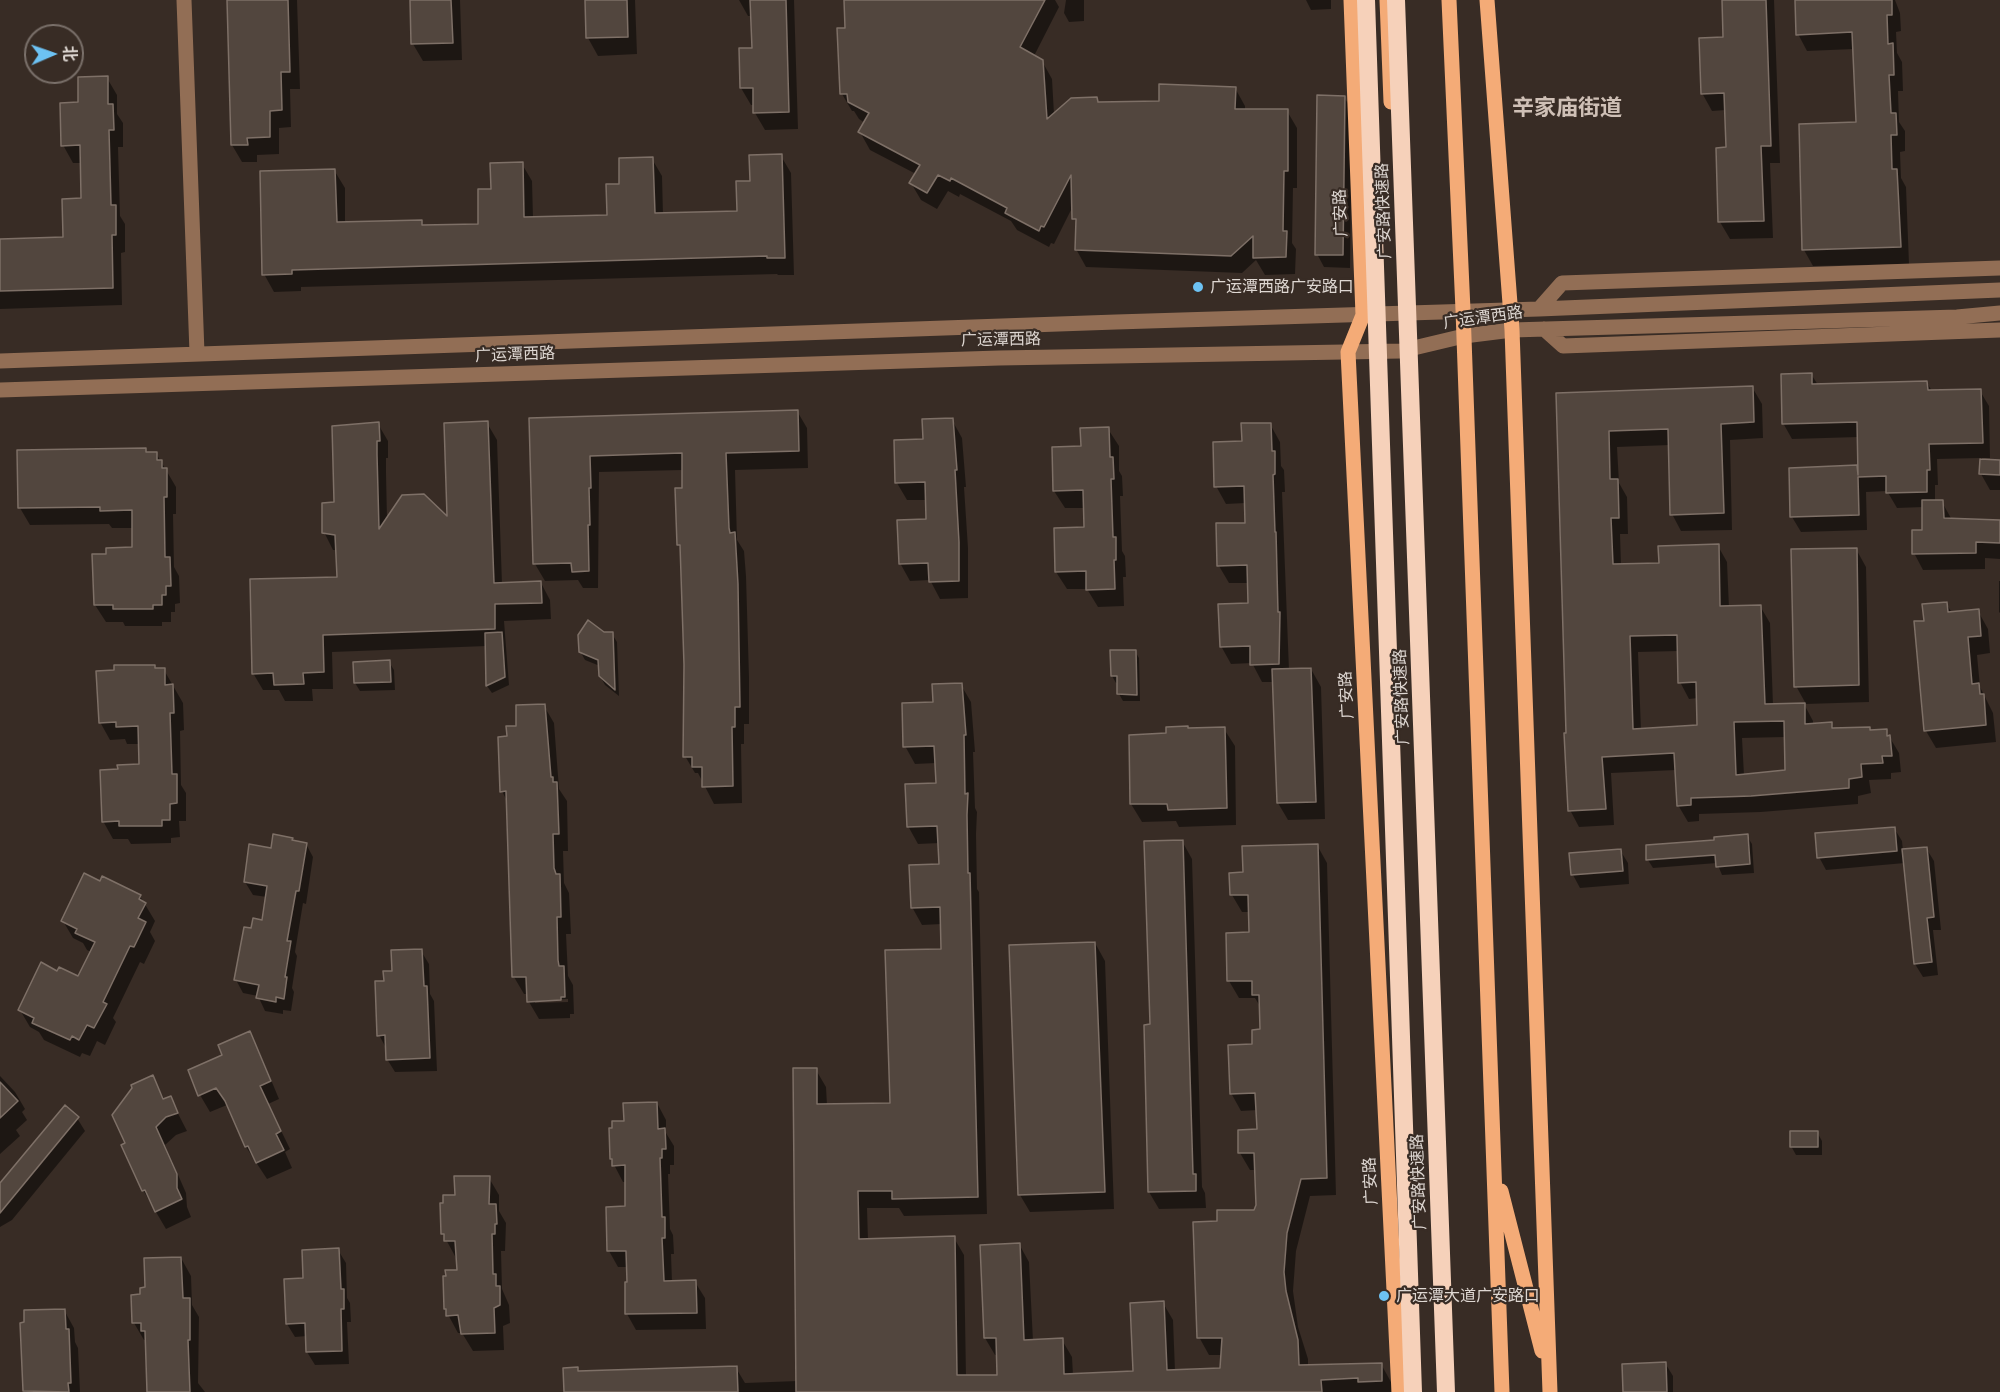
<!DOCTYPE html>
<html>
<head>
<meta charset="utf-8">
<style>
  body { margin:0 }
  #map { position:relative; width:2000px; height:1392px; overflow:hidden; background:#382c25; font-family:"PT Sans Narrow","Noto Sans SC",sans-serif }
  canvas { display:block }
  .north { position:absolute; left:24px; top:24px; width:60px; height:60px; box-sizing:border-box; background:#382c25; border:2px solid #7a706a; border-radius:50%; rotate:88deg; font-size:16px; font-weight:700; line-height:24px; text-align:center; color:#ded7d2 }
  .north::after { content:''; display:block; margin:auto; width:21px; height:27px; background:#6dc2f3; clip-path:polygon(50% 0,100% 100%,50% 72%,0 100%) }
</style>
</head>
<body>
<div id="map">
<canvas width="2000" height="1392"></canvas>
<div class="north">北</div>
</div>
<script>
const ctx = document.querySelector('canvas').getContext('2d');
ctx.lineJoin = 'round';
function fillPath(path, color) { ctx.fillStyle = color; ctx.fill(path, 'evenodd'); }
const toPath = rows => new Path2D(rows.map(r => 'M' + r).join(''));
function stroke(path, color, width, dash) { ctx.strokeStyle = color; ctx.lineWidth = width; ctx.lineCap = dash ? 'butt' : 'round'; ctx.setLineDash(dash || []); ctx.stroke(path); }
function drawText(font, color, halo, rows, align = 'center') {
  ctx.font = font + ' "PT Sans Narrow","Noto Sans SC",sans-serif'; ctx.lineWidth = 4.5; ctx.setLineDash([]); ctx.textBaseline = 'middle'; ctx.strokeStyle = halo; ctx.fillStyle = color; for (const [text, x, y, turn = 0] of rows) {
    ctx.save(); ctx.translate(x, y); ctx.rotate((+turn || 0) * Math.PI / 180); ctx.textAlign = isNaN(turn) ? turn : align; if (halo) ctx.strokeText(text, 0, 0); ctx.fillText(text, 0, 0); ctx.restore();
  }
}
fillPath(toPath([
  [228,0,297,0,300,89,290,89,291,127,279,128,279,154,257,155,257,162,242,162,232,145],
  [412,0,460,0,462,60,423,61,413,44],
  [587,0,635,0,637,54,598,56,588,38],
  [739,0,794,0,798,129,765,130,755,113,755,105,751,105,741,88,753,49,752,16,748,16],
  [845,0,1055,0,1059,7,1034,56,1042,61,1052,79,1054,114,1097,99,1099,103,1160,103,1235,88,1245,106,1245,110,1287,111,1297,128,1297,188,1293,188,1292,243,1296,249,1295,274,1265,275,1256,260,1242,273,1086,267,1076,249,1077,224,1074,218,1073,206,1054,244,1051,243,1049,247,1017,230,1011,221,960,194,959,197,948,191,937,209,921,200,911,183,916,174,870,150,860,132,865,123,859,119,854,111,852,111,842,94,846,29],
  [1066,0,1084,0,1084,21,1069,22,1064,13],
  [1306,0,1331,0,1331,9,1311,10],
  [1723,0,1774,0,1780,163,1770,163,1773,238,1730,239,1720,222,1717,149,1728,149,1726,110,1712,111,1702,93,1724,38],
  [1796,0,1895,0,1900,13,1901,31,1896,32,1897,53,1902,62,1903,91,1898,91,1899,122,1905,131,1905,151,1900,152,1901,178,1906,187,1909,264,1813,266,1804,250,1857,123,1854,49,1807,51,1798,34],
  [107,78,117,95,117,114,123,123,123,147,118,147,120,216,125,224,125,252,121,253,122,305,0,309,0,241,65,239,82,200,81,163,73,163,63,145,80,104],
  [1344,97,1352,110,1350,268,1324,267,1317,254],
  [781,156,791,173,794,275,778,275,777,274,301,287,301,291,274,292,264,274,334,170,345,188,345,223,421,221,424,227,480,226,492,190,522,164,532,181,533,218,608,216,621,186,652,159,662,176,663,215,739,212,751,182],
  [1811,374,1818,385,1927,383,1932,391,1980,391,1989,406,1990,458,1982,458,1982,461,2000,461,2000,490,1990,490,1981,474,1981,458,1937,459,1938,485,1935,485,1935,502,1942,502,1952,520,2000,522,2000,559,1985,558,1985,569,1923,570,1914,553,1924,532,1924,507,1897,508,1887,491,1866,492,1867,530,1801,532,1792,517,1856,467,1859,471,1859,437,1792,439,1783,423],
  [1752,387,1762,404,1763,438,1730,440,1732,530,1681,531,1672,514,1670,445,1617,447,1619,483,1627,497,1628,534,1620,534,1621,565,1660,564,1718,546,1727,562,1729,608,1760,606,1770,623,1773,705,1804,704,1813,721,1813,725,1831,724,1835,729,1886,731,1899,753,1901,772,1891,773,1891,779,1869,780,1871,793,1858,796,1858,804,1761,812,1699,814,1699,821,1688,822,1678,805,1676,770,1611,773,1614,825,1579,827,1570,810,1557,395],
  [1679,651,1680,682,1689,699,1698,698,1699,727,1641,730,1638,652],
  [1785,737,1786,772,1744,775,1742,738],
  [797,411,807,428,808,468,735,470,737,540,744,551,746,576,749,677,749,724,744,724,744,744,741,744,742,803,714,804,698,773,695,773,685,756,685,665,681,550,678,544,684,490,683,470,599,472,598,588,583,588,578,580,545,581,535,564,531,419],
  [952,420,962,438,966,487,964,487,968,548,968,598,940,599,930,580,910,581,900,563,928,520,927,500,907,500,897,483,924,440],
  [487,423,497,440,502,584,541,583,550,600,551,619,504,621,509,685,492,693,487,686,487,646,332,652,333,689,312,689,313,701,285,701,279,690,263,690,253,673,338,579,337,550,333,550,324,532,336,504,378,424,388,441,388,458,386,458,386,473,387,519,449,520],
  [1270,424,1280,442,1281,466,1284,470,1285,492,1282,492,1289,670,1311,669,1321,687,1325,819,1288,820,1278,803,1274,682,1262,682,1252,663,1231,664,1221,646,1249,605,1249,583,1229,583,1219,566,1246,524,1246,503,1226,504,1216,486,1244,442],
  [1108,429,1119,446,1119,471,1122,476,1123,496,1120,496,1122,551,1125,556,1126,577,1123,577,1124,606,1098,607,1087,589,1067,589,1056,572,1086,529,1085,508,1065,508,1054,491,1082,448],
  [145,450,147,453,156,453,176,487,176,514,173,514,174,567,179,576,180,603,175,604,175,612,171,612,171,622,162,622,162,626,125,626,123,622,106,622,95,605,108,555,134,549,133,528,112,528,109,524,30,525,20,508],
  [1856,549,1866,567,1869,702,1806,704,1796,686],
  [1999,581,2000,581,2000,613,1999,612],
  [1946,603,1952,613,1978,611,1988,629,1990,653,1977,655,1980,687,1993,713,1996,742,1936,748,1926,731,1925,622],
  [603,634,612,634,617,642,619,696,605,685,600,676,600,666,585,660,580,651],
  [1135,651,1139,658,1140,701,1123,701,1119,694,1119,683,1116,683,1112,676],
  [389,662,394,670,395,690,360,691,355,683],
  [154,666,156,670,164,670,183,703,184,730,180,731,181,785,186,793,186,821,179,821,180,837,171,838,171,843,131,844,128,839,113,839,103,821,119,771,141,766,140,744,127,744,125,739,110,740,100,722],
  [961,685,971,702,975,752,973,752,975,808,977,812,976,834,977,889,979,892,987,1214,904,1216,899,1208,867,1208,868,1240,954,1238,964,1255,966,1377,999,1376,998,1355,995,1355,985,1338,982,1246,1019,1244,1029,1262,1033,1341,1062,1340,1072,1357,1073,1375,1134,1373,1163,1303,1173,1320,1175,1371,1222,1370,1223,1355,1209,1355,1199,1337,1218,1223,1255,1211,1257,1205,1256,1170,1250,1170,1240,1153,1258,1131,1258,1110,1241,1111,1231,1093,1261,1031,1261,1008,1255,998,1239,998,1229,981,1251,933,1250,912,1242,912,1232,895,1245,874,1317,845,1327,863,1336,1195,1310,1196,1296,1251,1293,1291,1298,1327,1308,1359,1308,1367,1381,1364,1391,1382,1391,1392,565,1392,578,1369,580,1373,736,1368,745,1383,797,1381,816,1070,826,1087,827,1105,891,1105,943,950,942,924,922,925,912,907,940,865,940,843,918,844,908,826,937,784,936,763,915,764,905,746,934,704],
  [544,706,554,723,559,789,567,801,568,851,563,851,564,883,569,893,571,934,566,934,568,976,573,985,574,1014,570,1014,570,1018,539,1019,529,1002,528,994,524,994,514,977,507,801,502,791,508,738],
  [568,999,568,1002,535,1003,535,1000],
  [1224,729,1235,746,1236,825,1179,827,1176,821,1142,822,1131,804,1130,736],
  [1894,828,1902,841,1903,851,1926,848,1934,861,1941,930,1933,930,1938,975,1923,977,1915,964,1905,863,1826,870,1819,857],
  [1747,836,1752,844,1754,873,1722,875,1717,863,1653,868,1648,860,1715,842],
  [292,839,294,842,306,844,313,857,306,904,303,903,295,952,297,956,292,988,294,992,291,1011,283,1010,283,1014,265,1011,258,996,243,993,236,980,252,930,263,922,267,897,253,895,245,882,272,850],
  [1182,841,1192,859,1202,1187,1205,1193,1206,1208,1159,1209,1149,1192,1152,1026],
  [1620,850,1628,863,1629,884,1580,888,1573,875,1571,854],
  [101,883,140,896,155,921,150,932,155,941,144,964,140,962,113,1018,116,1022,105,1045,97,1041,90,1056,82,1053,80,1057,44,1040,39,1032,30,1027,20,1010,58,973,79,978,91,952,87,950,83,943,73,938,63,921],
  [1095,943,1105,961,1114,1209,1030,1212,1020,1195],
  [421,951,429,964,430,994,434,1001,437,1071,395,1072,387,1059,386,1048,379,1035,393,972],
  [249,1033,259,1051,279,1099,268,1104,290,1149,285,1152,292,1168,267,1179,246,1147,227,1105,210,1112,200,1095,224,1056],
  [0,1076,15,1092,25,1109,22,1112,27,1120,16,1130,20,1136,0,1154],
  [152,1077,165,1100,170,1098,187,1131,176,1135,165,1145,186,1193,187,1207,191,1217,166,1229,143,1190,126,1144],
  [657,1103,666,1120,666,1133,674,1146,674,1165,670,1165,670,1174,668,1174,670,1229,673,1235,674,1254,671,1254,672,1282,695,1282,705,1298,706,1329,636,1330,627,1314,628,1267,618,1267,609,1251,627,1207,627,1182,623,1182,611,1159,626,1122],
  [77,1118,85,1131,12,1220,0,1227,0,1185],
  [1817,1132,1822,1141,1822,1155,1796,1155,1791,1146],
  [489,1178,499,1195,499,1211,506,1223,505,1251,501,1251,502,1289,509,1305,510,1323,503,1326,504,1350,473,1351,462,1333,458,1333,445,1309,459,1271,458,1258,456,1258,443,1234,457,1196],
  [338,1250,346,1263,347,1298,350,1303,351,1322,347,1322,349,1364,315,1365,307,1352,307,1336,295,1337,287,1324],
  [181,1258,191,1276,192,1305,199,1317,198,1383,205,1392,149,1392,147,1340,144,1340,134,1323,142,1296,147,1289],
  [64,1310,74,1328,75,1342,78,1348,80,1392,25,1392,22,1324],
  [1665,1363,1673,1376,1673,1392,1624,1392]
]), '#0007');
const building = toPath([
  [227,0,288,0,290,72,281,72,282,110,270,111,270,137,247,138,248,145,231,145,227,0],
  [410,0,451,0,453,43,411,44,410,0],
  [585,0,627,0,628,37,586,38,585,0],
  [750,0,786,0,789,112,753,113,753,88,740,88,739,48,752,48,750,0],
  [844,0,1045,0,1020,47,1043,60,1047,119,1071,98,1097,97,1098,102,1159,101,1159,84,1236,87,1235,109,1288,109,1288,171,1284,171,1283,231,1287,231,1286,257,1253,258,1253,236,1231,256,1075,250,1076,219,1072,219,1071,175,1044,227,1041,226,1039,231,1005,213,1007,208,951,178,950,181,938,175,927,193,909,183,920,165,858,132,869,113,848,102,847,94,840,94,837,28,845,28,844,0],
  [1722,0,1766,0,1771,146,1761,146,1764,221,1718,222,1716,148,1726,147,1724,93,1701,94,1699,38,1723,37,1722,0],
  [1795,0,1892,0,1892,15,1887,15,1888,44,1893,43,1894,75,1889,75,1891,113,1896,113,1897,135,1891,135,1892,169,1897,169,1901,247,1802,250,1799,124,1856,122,1852,32,1796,35,1795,0],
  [108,76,108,104,113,104,114,130,109,130,111,205,116,205,116,235,112,235,113,288,0,291,0,239,63,237,62,199,81,198,80,145,61,146,60,103,78,102,78,77,108,76],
  [1317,95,1345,96,1343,255,1315,255,1317,95],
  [782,154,785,258,767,258,767,256,292,270,292,274,262,275,260,171,335,169,337,222,422,220,422,225,478,224,478,189,491,189,490,163,523,162,524,217,607,215,606,184,619,184,619,158,653,157,655,213,737,211,736,181,750,181,749,155,782,154],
  [1812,373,1812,384,1927,381,1928,390,1981,389,1983,443,1929,444,1930,470,1927,470,1927,492,1886,493,1886,476,1858,477,1859,515,1790,517,1789,468,1857,465,1858,475,1857,422,1782,424,1781,374,1812,373],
  [1753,386,1754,422,1721,424,1724,513,1670,515,1668,429,1609,431,1610,479,1618,479,1619,518,1611,518,1613,564,1659,563,1658,546,1719,544,1720,606,1761,605,1765,704,1805,703,1805,724,1832,722,1832,728,1870,727,1870,730,1887,729,1887,736,1890,735,1892,756,1882,756,1883,763,1861,764,1862,777,1849,779,1849,788,1751,796,1691,798,1691,805,1677,806,1674,753,1602,757,1606,809,1568,811,1564,733,1566,733,1556,393,1753,386],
  [1677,635,1678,683,1696,682,1697,725,1633,729,1630,636,1677,635],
  [1784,721,1785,770,1736,775,1734,722,1784,721],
  [798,410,799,451,726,453,729,528,730,533,735,532,738,584,740,707,735,707,735,727,732,727,733,786,702,787,702,767,692,767,692,757,683,757,684,665,680,545,677,545,675,488,682,488,682,453,590,456,591,488,589,488,590,525,588,525,589,571,572,572,571,563,533,564,529,418,798,410],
  [953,418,957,470,955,470,959,542,959,581,929,582,928,563,899,564,897,520,926,519,925,482,895,483,894,440,923,439,922,419,953,418],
  [488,421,494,583,541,581,542,603,495,604,495,629,323,635,324,672,303,673,304,684,274,685,273,673,252,674,250,579,337,577,335,535,322,533,322,503,334,502,332,426,379,422,380,441,377,441,377,454,379,529,402,495,424,494,447,516,444,423,488,421],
  [1241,423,1271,423,1272,451,1275,451,1275,474,1273,475,1275,532,1276,532,1278,612,1280,612,1279,664,1250,665,1250,646,1220,647,1218,604,1248,603,1247,565,1217,566,1216,523,1245,523,1244,486,1214,487,1213,442,1242,441,1241,423],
  [1109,427,1110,457,1113,457,1114,479,1111,479,1113,537,1116,537,1116,560,1114,560,1115,589,1086,590,1086,571,1055,572,1054,528,1084,527,1083,490,1053,491,1052,447,1081,446,1080,428,1109,427],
  [146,448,146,452,157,452,157,460,162,460,162,468,167,468,167,497,164,497,165,557,170,557,171,586,166,586,166,595,162,595,162,605,153,605,153,609,113,609,113,605,94,605,92,554,106,554,106,548,132,547,132,510,100,511,100,507,18,508,17,450,146,448],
  [1980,459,2000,460,2000,475,1979,474,1980,459],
  [1922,500,1943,500,1944,518,2000,520,2000,543,1976,542,1976,553,1912,554,1912,530,1922,530,1922,500],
  [1857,548,1859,685,1794,687,1791,549,1857,548],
  [1947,602,1948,612,1979,609,1981,636,1968,637,1972,684,1979,683,1980,694,1984,694,1986,725,1924,731,1914,621,1924,621,1922,604,1947,602],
  [588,620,604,632,613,632,615,690,599,676,598,660,579,652,578,635,588,620],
  [502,632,505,677,486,686,485,633,502,632],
  [1110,650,1136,650,1137,695,1117,694,1117,676,1111,676,1110,650],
  [390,660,391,682,354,683,353,662,390,660],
  [114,665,155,665,155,668,165,668,165,685,173,684,174,713,170,713,172,774,177,774,177,803,170,804,170,820,162,820,162,826,119,826,119,821,102,822,100,770,118,769,117,765,139,764,138,726,116,727,116,722,99,723,96,671,114,670,114,665],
  [1311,668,1316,802,1277,803,1272,669,1311,668],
  [962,683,966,735,964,735,965,794,968,793,967,815,968,873,970,873,978,1197,892,1199,892,1191,858,1191,859,1239,955,1236,957,1375,997,1375,996,1338,984,1338,980,1245,1020,1243,1024,1340,1063,1338,1064,1374,1133,1371,1130,1303,1164,1301,1167,1370,1220,1368,1222,1338,1197,1338,1193,1222,1217,1221,1217,1210,1254,1210,1256,1205,1254,1153,1238,1153,1238,1130,1257,1129,1255,1093,1230,1094,1228,1045,1252,1044,1252,1030,1260,1029,1259,995,1252,995,1252,981,1227,981,1226,933,1249,932,1248,895,1230,895,1229,873,1243,872,1242,846,1318,844,1327,1178,1301,1179,1287,1233,1284,1272,1286,1291,1298,1340,1299,1365,1382,1363,1382,1381,1358,1382,1358,1378,1321,1380,1322,1392,796,1392,793,1068,817,1068,817,1104,890,1103,885,950,941,949,940,907,911,908,909,865,939,864,937,826,907,827,905,784,936,783,934,746,903,747,902,703,933,702,932,684,962,683],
  [545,704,551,777,553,777,553,782,557,782,559,834,553,834,554,868,556,874,560,874,561,917,557,917,558,960,559,966,564,966,565,997,561,997,561,1000,527,1002,526,977,512,977,506,791,500,792,498,737,507,736,506,726,516,726,516,705,545,704],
  [1188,726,1188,728,1225,727,1227,808,1168,810,1167,804,1130,804,1129,735,1166,733,1166,727,1188,726],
  [1895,827,1897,851,1817,858,1815,833,1895,827],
  [273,834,293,838,292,840,307,843,299,891,296,891,287,941,291,941,285,977,287,977,284,999,276,997,276,1002,256,998,259,985,234,980,244,927,251,928,253,918,262,920,267,886,244,882,249,844,271,848,273,834],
  [1748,834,1750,864,1716,867,1715,855,1646,860,1646,845,1714,840,1714,837,1748,834],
  [1183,840,1193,1174,1196,1174,1196,1191,1148,1192,1144,1025,1150,1024,1144,841,1183,840],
  [1927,847,1934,917,1927,918,1932,962,1914,964,1902,849,1927,847],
  [1621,849,1623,871,1571,875,1569,853,1621,849],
  [84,873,100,881,102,876,141,895,139,899,146,903,138,918,146,922,134,947,130,946,103,1002,107,1004,94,1028,87,1025,79,1040,72,1036,70,1040,32,1023,34,1018,18,1010,41,962,57,971,59,967,78,976,95,942,75,933,77,929,61,921,84,873],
  [1095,942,1105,1192,1018,1195,1009,945,1095,942],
  [422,949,424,986,427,986,430,1058,386,1060,385,1035,377,1036,375,981,384,981,383,971,392,971,391,950,422,949],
  [250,1031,271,1081,260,1086,281,1131,276,1134,284,1150,256,1163,248,1146,245,1147,225,1101,216,1088,198,1096,188,1070,222,1055,218,1045,250,1031],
  [153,1075,163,1099,171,1096,178,1113,166,1117,156,1127,177,1174,177,1188,182,1199,155,1212,145,1190,142,1191,121,1145,125,1143,112,1115,132,1088,131,1085,153,1075],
  [0,1082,18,1101,0,1118,0,1082],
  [657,1102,658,1129,665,1128,666,1149,662,1149,662,1158,660,1158,662,1217,665,1217,665,1238,662,1238,664,1281,696,1280,697,1313,625,1314,625,1282,627,1282,626,1251,607,1251,606,1207,625,1206,625,1165,612,1166,612,1159,610,1159,609,1128,612,1128,612,1121,624,1121,623,1103,657,1102],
  [65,1105,79,1117,0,1213,0,1183,65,1105],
  [1790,1131,1818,1131,1818,1147,1790,1147,1790,1131],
  [454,1176,490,1176,489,1204,496,1204,497,1224,495,1224,495,1234,492,1234,493,1274,496,1274,496,1286,500,1286,500,1305,494,1308,495,1333,461,1334,458,1315,446,1316,446,1309,444,1309,443,1276,446,1276,445,1270,457,1270,455,1241,444,1241,444,1234,441,1234,440,1203,443,1203,443,1195,455,1195,454,1176],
  [339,1248,341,1289,344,1289,344,1309,341,1309,342,1351,306,1352,305,1323,286,1324,284,1279,303,1278,302,1250,339,1248],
  [181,1257,183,1298,190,1298,190,1340,188,1340,190,1392,147,1392,145,1331,141,1331,141,1323,132,1323,131,1295,140,1294,140,1288,145,1287,144,1258,181,1257],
  [65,1309,66,1329,69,1329,71,1383,68,1383,69,1392,23,1391,20,1323,24,1322,24,1310,65,1309],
  [1666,1362,1667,1392,1623,1392,1622,1364,1666,1362],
  [737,1366,738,1392,564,1392,563,1368,578,1367,578,1371,737,1366]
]);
fillPath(building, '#52463e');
stroke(building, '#7e7067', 1.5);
stroke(toPath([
  [184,0,197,353],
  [1539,309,1562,283,2000,268],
  [1544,329,1563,346,2000,330],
  [0,361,1116,322,1539,309,2000,290],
  [0,390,999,358,1401,351,1464,336,1512,330,1957,317,2000,313]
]), '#926e55', 15);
stroke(toPath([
  [1351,0,1363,315,1348,352,1399,1392],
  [1387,0,1391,102],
  [1449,0,1463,310,1502,1392],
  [1487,0,1512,330,1550,1392],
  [1501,1191,1542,1351]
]), '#f4ab77', 15);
stroke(toPath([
  [1366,0,1413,1392],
  [1396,0,1446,1392]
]), '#f6d1ba', 18);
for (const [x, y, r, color] of [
  [1198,287,6,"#6dc2f3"],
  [1384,1296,6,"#6dc2f3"]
]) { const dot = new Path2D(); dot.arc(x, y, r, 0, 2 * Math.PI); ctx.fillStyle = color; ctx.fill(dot); stroke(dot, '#382c25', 2); }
drawText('16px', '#ded7d2', '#382c25', [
  ["广安路快速路",1384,211,-92],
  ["广安路",1341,213,-92],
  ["广运潭西路",1483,318,-8],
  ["广运潭西路",1001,340,-1],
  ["广运潭西路",515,355,-2],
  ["广安路",1347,695,-93],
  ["广安路快速路",1402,697,-92],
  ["广安路",1371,1181,-93],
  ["广安路快速路",1419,1182,-92]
]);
drawText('16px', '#ded7d2', '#382c25', [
  ["广运潭西路广安路口",1210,287],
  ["广运潭大道广安路口",1396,1296]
], 'left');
drawText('bold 22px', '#cfc0b6', '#382c25', [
  ["辛家庙街道",1567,109]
]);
</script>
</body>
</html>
